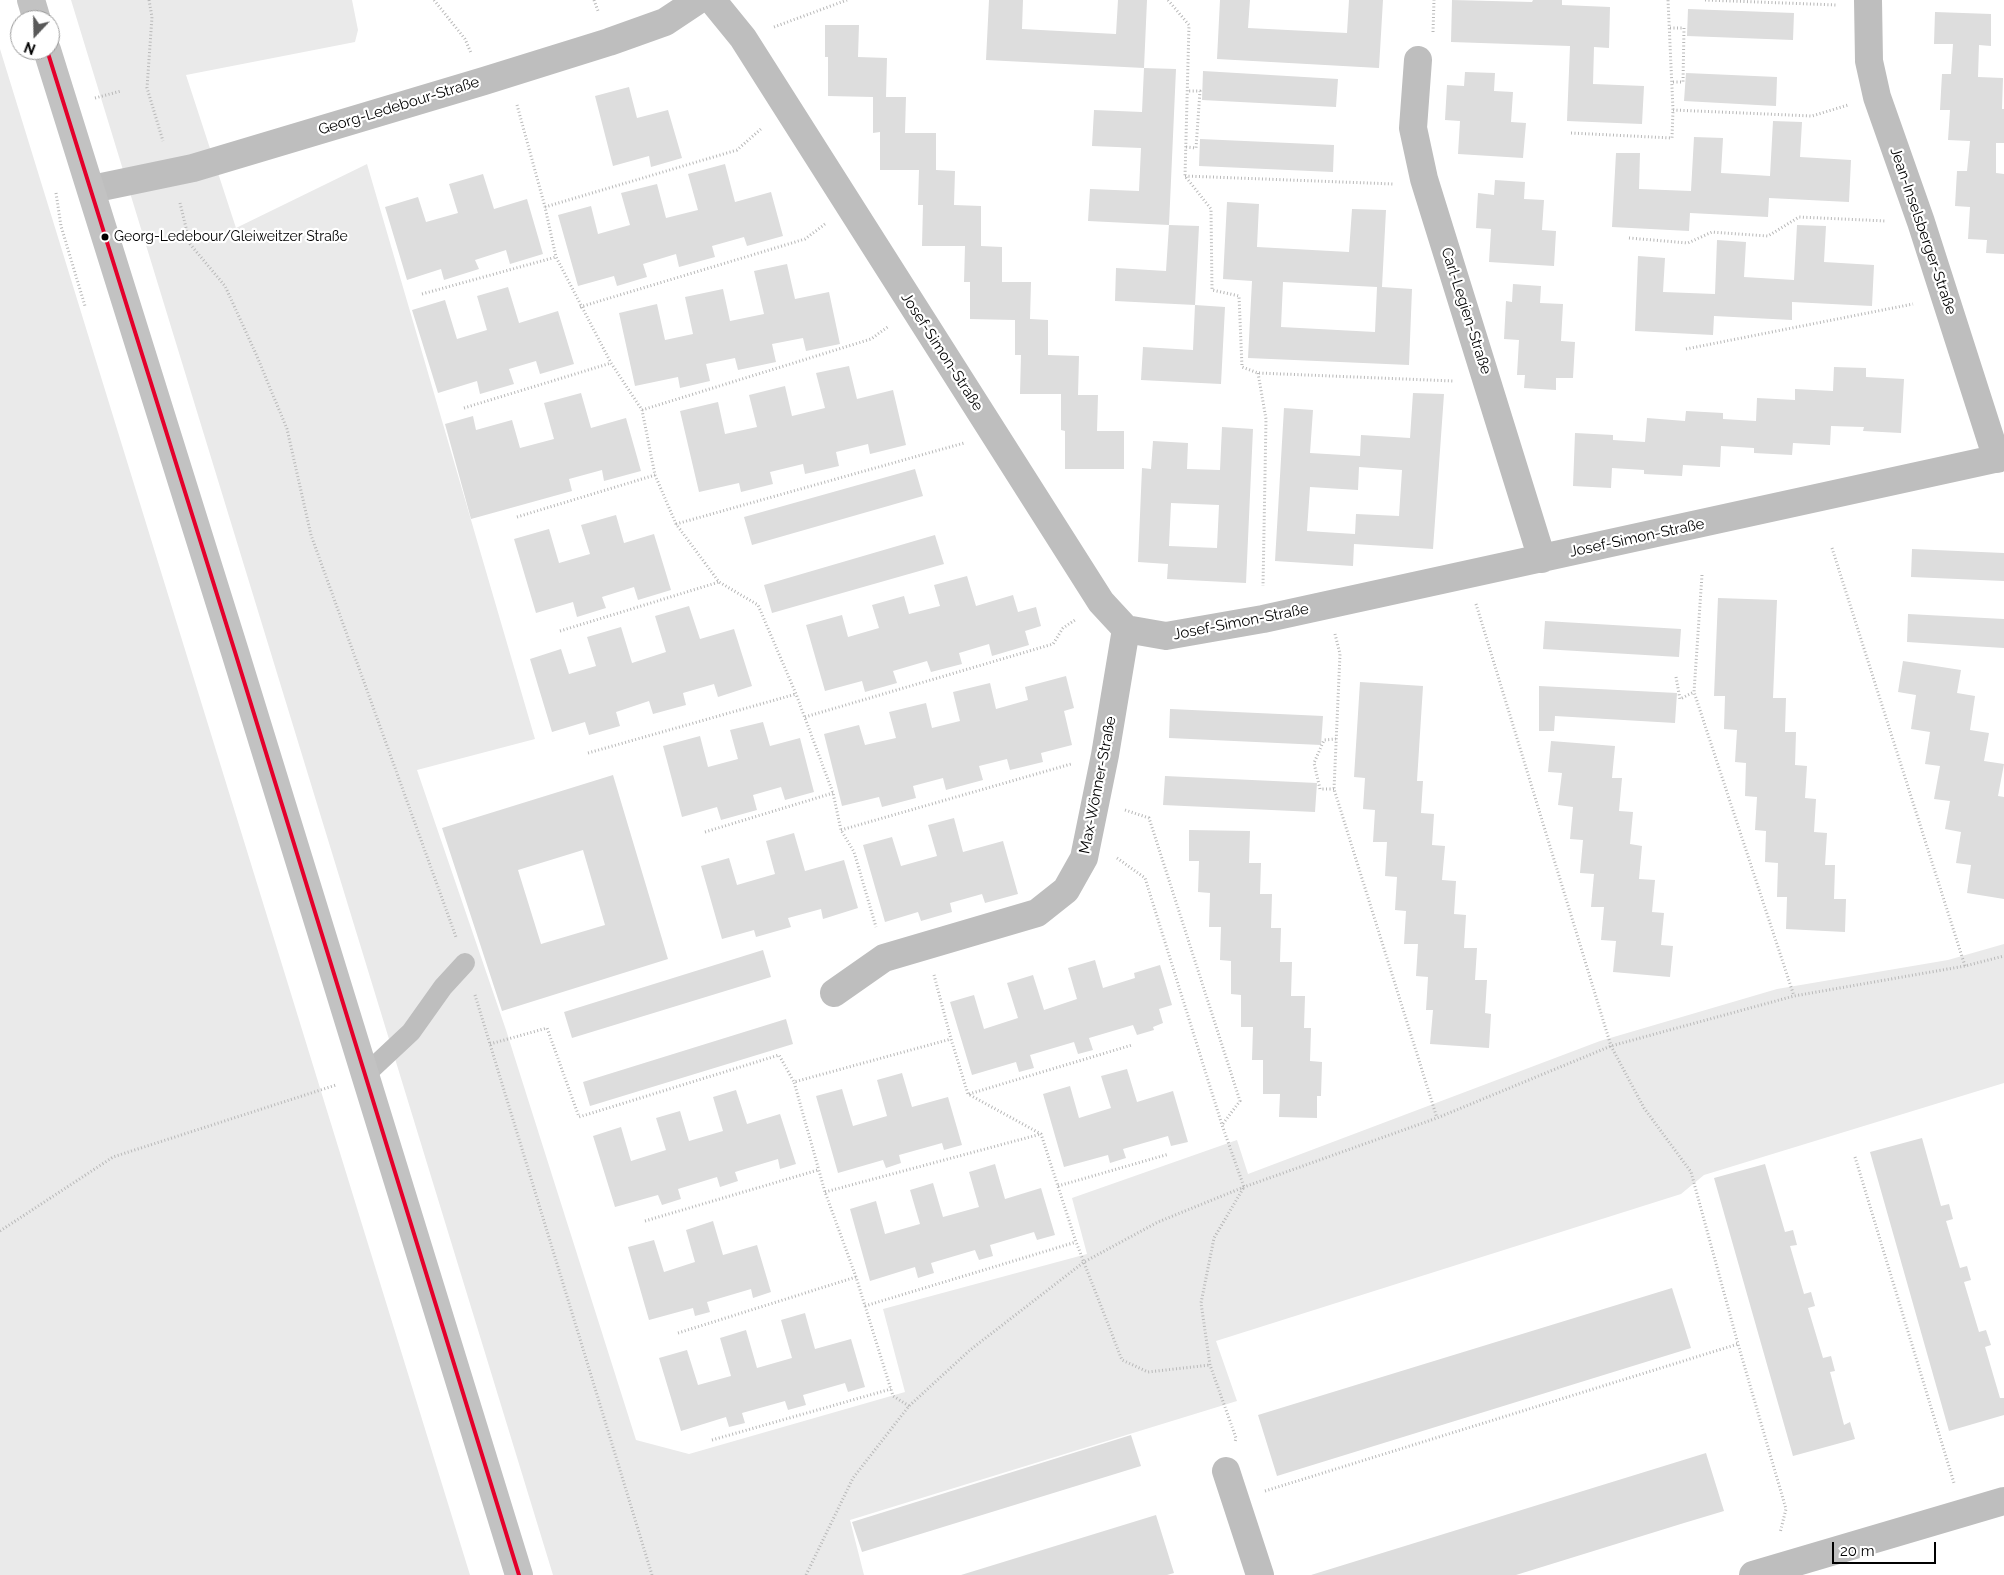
<!DOCTYPE html>
<html>
<head>
<meta charset="utf-8">
<style>
  body { margin:0 }
  #map { position:relative; width:2004px; height:1575px; overflow:hidden; background:#fff; font-family:Raleway,sans-serif }
  canvas { display:block }
  .north { position:absolute; left:10px; top:10px; width:50px; height:50px; box-sizing:border-box; background:#fff; border:1px solid #999; border-radius:50%; rotate:201deg; font-size:14px; font-weight:700; line-height:20px; text-align:center; color:#000 }
  .north::after { content:''; display:block; margin:auto; width:18px; height:22px; background:#595959; clip-path:polygon(50% 0,100% 100%,50% 72%,0 100%) }
  .scale { position:absolute; left:1832px; top:1542px; width:104px; height:22px; box-sizing:border-box; border:2px solid #000; border-top:0; padding-left:6px; font-size:15px; line-height:18px; white-space:nowrap; color:#000; -webkit-text-stroke:4px #fff; paint-order:stroke }
</style>
</head>
<body>
<div id="map">
<canvas width="2004" height="1575"></canvas>
<div class="north">N</div>
<div class="scale">20 m</div>
</div>
<script>
const ctx = document.querySelector('canvas').getContext('2d');
ctx.lineJoin = 'round';
function fillPath(path, color) { ctx.fillStyle = color; ctx.fill(path, 'evenodd'); }
const toPath = rows => new Path2D(rows.map(r => 'M' + r).join(''));
function stroke(path, color, width, dash) { ctx.strokeStyle = color; ctx.lineWidth = width; ctx.lineCap = dash ? 'butt' : 'round'; ctx.setLineDash(dash || []); ctx.stroke(path); }
function drawText(font, color, halo, rows, align = 'center') {
  ctx.font = font + ' Raleway,sans-serif'; ctx.lineWidth = 4.5; ctx.setLineDash([]); ctx.textBaseline = 'middle'; ctx.strokeStyle = halo; ctx.fillStyle = color; for (const [text, x, y, turn = 0] of rows) {
    ctx.save(); ctx.translate(x, y); ctx.rotate((+turn || 0) * Math.PI / 180); ctx.textAlign = isNaN(turn) ? turn : align; if (halo) ctx.strokeText(text, 0, 0); ctx.fillText(text, 0, 0); ctx.restore();
  }
}
fillPath(toPath([
  [71,0,352,0,358,30,355,42,186,75,236,228,367,164,535,739,417,770,506,1030,636,1440,689,1454,905,1392,883,1309,1087,1254,1072,1198,1237,1140,1248,1174,1600,1041,1777,989,1948,960,2004,944,2004,1083,1704,1175,1681,1194,1216,1341,1237,1401,850,1520,864,1575,553,1575],
  [0,49,470,1575,0,1575]
]), '#eaeaea');
fillPath(toPath([
  [989,0,1023,0,1022,29,1116,34,1118,0,1147,0,1144,68,986,60],
  [1220,0,1250,0,1248,28,1347,33,1349,0,1383,0,1379,68,1217,59],
  [1452,0,1532,2,1533,0,1562,0,1562,5,1610,7,1609,48,1594,47,1593,84,1644,86,1642,124,1567,121,1570,46,1451,42],
  [1688,9,1794,13,1793,40,1687,36],
  [1935,12,1991,14,1991,46,1979,45,1978,77,2003,78,2002,109,2004,109,2004,143,1996,143,1996,173,2004,174,2004,254,1986,253,1987,240,1968,239,1970,207,1955,206,1957,171,1967,171,1970,141,1948,140,1950,110,1940,110,1942,74,1951,74,1953,44,1934,44],
  [825,25,859,25,858,57,887,58,886,97,906,97,905,133,936,133,936,170,955,171,954,205,981,206,981,246,1002,247,1002,282,1031,282,1030,319,1048,320,1048,355,1079,356,1078,395,1098,395,1097,431,1124,431,1124,469,1065,469,1065,431,1061,430,1061,394,1020,394,1021,355,1015,355,1015,320,970,319,970,282,964,282,965,246,922,246,923,205,918,205,919,170,880,170,880,132,873,133,873,97,828,96,828,57,825,57],
  [1144,68,1176,69,1169,225,1088,221,1090,189,1139,191,1141,148,1092,146,1094,110,1142,112],
  [1203,71,1338,79,1336,107,1202,100],
  [1465,72,1495,73,1494,91,1513,92,1511,122,1526,123,1523,158,1458,154,1460,121,1445,120,1447,85,1464,86],
  [1686,73,1777,77,1776,106,1684,101],
  [629,87,637,118,668,110,682,158,651,167,649,156,613,166,595,96],
  [1773,121,1802,122,1800,157,1851,160,1849,202,1769,198,1768,217,1690,213,1689,231,1612,227,1616,153,1640,153,1639,189,1691,191,1694,137,1723,138,1721,173,1770,176],
  [1200,139,1334,145,1333,172,1199,166],
  [725,164,735,202,771,192,783,236,747,246,744,237,712,246,715,257,679,267,676,254,643,264,647,277,617,286,614,276,578,286,558,215,591,206,598,234,630,225,621,193,657,184,666,218,698,210,688,174],
  [483,174,494,209,527,199,543,254,510,264,506,250,475,260,479,269,444,280,441,269,407,280,385,207,418,197,426,222,458,213,449,184],
  [1495,180,1525,182,1524,199,1544,200,1542,230,1556,231,1554,266,1489,262,1491,229,1476,228,1478,193,1494,195],
  [1227,202,1259,204,1257,247,1349,252,1352,209,1386,210,1382,287,1412,289,1409,365,1248,358,1252,281,1223,279],
  [1283,282,1377,287,1375,332,1281,327],
  [1169,225,1199,226,1195,305,1115,301,1116,268,1166,271],
  [1797,225,1826,226,1824,262,1874,265,1872,306,1792,302,1792,320,1714,316,1713,335,1635,331,1638,256,1665,258,1663,292,1715,294,1717,240,1746,242,1744,277,1794,280],
  [787,264,795,299,829,292,840,344,806,351,803,338,772,344,776,362,738,370,735,358,706,364,710,381,680,388,678,377,635,386,619,313,657,304,665,340,693,334,685,297,723,289,730,321,764,314,754,271],
  [1513,284,1541,286,1540,303,1563,304,1561,341,1575,342,1573,378,1556,378,1556,390,1524,388,1525,375,1517,375,1519,340,1504,339,1506,301,1512,302],
  [508,287,519,323,558,311,574,364,540,374,536,361,509,369,514,384,480,394,477,381,438,393,412,310,445,300,457,339,487,330,477,296],
  [1195,305,1225,307,1221,384,1141,380,1143,347,1193,350],
  [849,366,857,399,893,390,906,445,870,454,868,444,836,452,839,466,805,474,803,464,770,472,773,484,741,492,739,483,699,492,680,411,718,402,725,434,757,427,749,395,785,386,792,416,825,408,816,373],
  [1834,367,1866,368,1866,377,1904,379,1901,433,1863,431,1864,427,1831,426,1830,445,1793,443,1792,455,1754,453,1754,448,1721,446,1720,467,1683,465,1682,476,1644,474,1644,470,1612,468,1611,488,1573,486,1575,433,1613,435,1613,440,1645,442,1647,418,1685,421,1686,411,1723,413,1723,419,1756,421,1757,398,1795,400,1795,389,1833,391],
  [581,393,591,428,626,418,641,471,604,481,602,470,569,479,572,491,471,519,445,424,473,416,476,430,512,420,520,448,554,439,544,403],
  [1413,393,1444,394,1433,549,1354,544,1353,566,1275,561,1284,408,1313,410,1310,453,1360,456,1361,435,1410,438],
  [1359,467,1402,470,1399,516,1356,514,1355,534,1307,531,1310,487,1358,490],
  [1222,427,1253,429,1246,583,1167,579,1168,564,1138,562,1142,468,1151,469,1153,441,1188,443,1187,469,1220,470],
  [1171,503,1219,505,1217,548,1169,546],
  [915,469,923,496,752,545,744,517],
  [616,515,624,543,654,534,671,590,638,600,634,587,602,597,606,608,577,617,573,602,536,613,514,539,549,529,559,563,590,554,581,525],
  [935,535,944,564,772,613,764,585],
  [1912,549,2004,553,2004,581,1911,577],
  [967,576,976,606,1013,595,1018,612,1036,607,1041,626,1025,631,1029,645,992,656,989,644,959,653,962,664,931,672,927,661,893,671,897,683,865,692,862,681,825,691,806,625,842,615,848,637,879,628,872,605,904,596,909,614,940,606,934,585],
  [1718,598,1777,600,1773,698,1786,698,1785,732,1796,732,1795,765,1807,766,1805,798,1816,799,1814,832,1827,833,1825,865,1835,865,1834,899,1846,899,1845,932,1786,929,1787,897,1777,897,1778,863,1765,862,1766,831,1755,830,1757,797,1745,796,1746,763,1735,762,1737,730,1724,729,1725,696,1714,696],
  [689,606,700,639,734,629,752,686,718,697,714,684,683,693,686,705,653,714,649,701,616,712,620,726,589,735,585,722,552,732,530,659,561,649,569,674,596,666,587,637,621,627,632,663,666,652,655,616],
  [1908,614,2004,619,2004,648,1907,642],
  [1545,621,1681,629,1679,657,1543,649],
  [1903,661,1961,670,1957,693,1975,696,1970,730,1989,733,1984,761,2004,764,1998,796,2004,797,2004,899,1967,893,1971,865,1956,863,1961,832,1945,829,1950,801,1934,799,1940,766,1925,764,1930,732,1911,729,1916,695,1898,692],
  [1066,676,1074,708,1064,711,1072,745,1041,753,1043,762,1010,770,1007,759,979,766,983,780,946,790,943,778,913,786,916,798,882,807,879,797,842,806,824,734,859,725,865,745,896,738,889,712,926,703,932,728,960,721,953,692,990,683,996,709,1028,700,1025,687],
  [1360,682,1423,686,1417,781,1423,781,1421,813,1434,814,1432,845,1445,846,1442,880,1456,881,1454,914,1466,915,1464,948,1477,948,1475,980,1487,980,1485,1013,1491,1014,1489,1048,1430,1044,1433,1010,1426,1010,1428,977,1416,976,1418,944,1404,944,1406,911,1395,910,1397,877,1385,876,1387,842,1373,842,1375,810,1363,809,1365,778,1354,777],
  [1539,686,1677,693,1675,723,1555,716,1554,731,1539,731],
  [1170,709,1323,716,1321,745,1169,738],
  [763,722,770,746,800,738,814,792,785,800,781,787,753,795,757,810,721,820,717,807,682,817,663,746,700,736,708,767,738,759,730,730],
  [1551,741,1615,746,1612,778,1622,778,1619,811,1633,812,1630,844,1642,846,1639,879,1655,880,1652,912,1664,913,1661,945,1673,946,1670,977,1613,972,1616,941,1601,940,1604,907,1591,907,1594,874,1580,873,1583,840,1570,839,1573,807,1558,805,1562,773,1548,772],
  [613,775,668,959,502,1011,442,828],
  [583,850,605,925,541,944,518,870],
  [1165,776,1317,783,1315,812,1163,805],
  [954,818,963,852,1003,841,1018,894,985,903,982,894,950,903,952,912,921,921,918,912,885,922,863,845,892,837,901,866,937,856,928,825],
  [1189,830,1250,831,1249,863,1261,863,1260,894,1272,894,1271,928,1281,928,1280,962,1292,962,1291,996,1305,996,1304,1028,1311,1028,1310,1061,1322,1062,1321,1096,1317,1096,1317,1118,1279,1117,1280,1094,1263,1094,1263,1060,1252,1060,1253,1027,1241,1027,1241,995,1231,994,1231,961,1220,960,1221,927,1209,927,1210,893,1198,892,1199,861,1189,861],
  [794,833,805,871,844,860,858,908,823,919,821,909,788,918,791,927,756,937,754,930,722,939,701,866,729,858,737,885,775,874,766,841],
  [763,950,771,977,572,1038,564,1012],
  [1095,960,1103,988,1135,978,1134,973,1160,965,1172,1005,1159,1009,1163,1023,1153,1027,1154,1030,1137,1035,1133,1025,1089,1038,1093,1050,1078,1054,1074,1042,1030,1055,1034,1068,1019,1072,1016,1062,972,1075,950,1002,974,995,984,1029,1018,1018,1007,983,1033,975,1044,1010,1077,999,1068,968],
  [786,1019,793,1044,590,1106,583,1082],
  [1127,1069,1137,1102,1173,1091,1188,1142,1171,1146,1168,1136,1123,1149,1126,1158,1110,1163,1108,1155,1064,1167,1043,1094,1070,1086,1079,1118,1111,1108,1101,1076],
  [902,1073,912,1107,948,1097,962,1145,944,1150,942,1143,899,1155,901,1163,886,1168,883,1160,838,1173,816,1096,842,1089,853,1126,887,1116,877,1080],
  [736,1090,747,1124,780,1114,796,1164,780,1169,778,1159,735,1172,738,1181,720,1187,717,1177,678,1189,681,1199,662,1205,658,1195,615,1207,593,1136,621,1127,631,1161,666,1150,656,1118,680,1111,689,1141,723,1131,713,1097],
  [1922,1138,1941,1206,1949,1204,1953,1219,1946,1221,1960,1268,1967,1266,1971,1280,1964,1282,1979,1332,1986,1330,1991,1345,1985,1347,2000,1398,2004,1398,2004,1415,1949,1431,1870,1152],
  [995,1164,1005,1199,1041,1188,1055,1235,1037,1240,1034,1232,990,1245,993,1256,979,1260,975,1250,931,1263,934,1273,918,1278,915,1267,870,1281,850,1209,876,1201,885,1234,920,1224,910,1190,933,1183,943,1217,979,1207,969,1172],
  [1765,1164,1785,1232,1793,1230,1797,1245,1790,1246,1804,1294,1811,1292,1815,1306,1808,1308,1823,1358,1831,1356,1835,1371,1830,1372,1844,1425,1850,1422,1855,1439,1793,1456,1714,1178],
  [713,1221,723,1255,757,1245,771,1292,753,1298,751,1289,707,1302,710,1312,695,1316,693,1308,649,1320,628,1247,654,1240,664,1272,695,1262,686,1230],
  [1672,1288,1691,1348,1277,1476,1258,1415],
  [805,1313,815,1349,851,1339,865,1387,848,1392,845,1383,803,1395,806,1405,788,1410,785,1401,742,1413,745,1423,729,1427,726,1417,681,1431,659,1358,687,1350,698,1385,731,1376,720,1338,746,1330,757,1368,792,1358,781,1320],
  [1131,1435,1141,1466,862,1552,852,1522],
  [1706,1453,1724,1511,1684,1523,1516,1575,1311,1575],
  [1156,1515,1174,1573,1167,1575,961,1575]
]), '#ddd');
stroke(toPath([
  [149,0,152,17,147,88,163,141],
  [434,0,465,39,471,53],
  [594,0,598,11],
  [1168,0,1189,25,1185,176,1211,209,1212,290,1239,296,1242,367,1258,373,1453,381],
  [1705,0,1837,5],
  [774,27,847,0],
  [1670,28,1684,28,1683,82,1672,82],
  [1433,32,1434,0],
  [95,98,121,91],
  [517,105,545,207,556,257,611,363,642,410,655,475,676,524,719,582,758,605,796,694,833,793,841,830,854,852,876,927],
  [1673,110,1812,116,1848,105],
  [1571,133,1672,138,1673,110,1668,0],
  [1186,147,1196,148,1200,91,1187,91],
  [1185,176,1394,184],
  [56,193,61,226,85,306],
  [180,203,190,244,225,286,256,354,287,429,311,535,456,937],
  [545,207,737,150,762,128],
  [1629,238,1688,243,1712,232,1768,236,1799,217,1886,221],
  [422,294,556,257],
  [580,307,805,239,825,224],
  [1686,349,1913,304],
  [1258,373,1266,419,1263,586],
  [464,408,611,363],
  [642,410,871,339,889,326],
  [517,517,655,475],
  [676,524,964,443],
  [1832,548,1965,966],
  [1702,575,1694,692,1794,996],
  [1476,604,1611,1046,1644,1108,1691,1172,1738,1344,1786,1509,1780,1533],
  [560,631,719,582],
  [1335,634,1340,654,1334,789,1437,1118],
  [1676,677,1680,699,1694,692],
  [805,717,1053,644,1063,628,1075,620],
  [588,753,796,694],
  [1334,789,1320,789,1314,763,1324,740,1336,739],
  [1125,810,1149,818,1240,1101,1222,1125],
  [841,830,1071,764],
  [705,832,833,793],
  [1117,858,1145,878,1222,1125,1244,1187,1214,1238,1201,1303,1210,1365,1236,1438,1235,1442],
  [934,975,951,1039,968,1094,1041,1134,1076,1242,1122,1360,1148,1372,1210,1365],
  [475,995,652,1575],
  [490,1044,547,1028,579,1117,779,1055,794,1082],
  [969,1094,1132,1045],
  [1855,1157,1954,1483],
  [1058,1186,1169,1154],
  [825,1192,1041,1134],
  [645,1221,818,1170],
  [0,1231,113,1157,336,1085],
  [865,1306,1076,1242],
  [678,1333,856,1277],
  [909,1406,893,1396,856,1277,825,1192,794,1082,951,1039],
  [712,1440,891,1389],
  [1265,1491,1738,1344],
  [806,1575,853,1478,909,1406,970,1350,1084,1262,1158,1222,1244,1187,1437,1118,1611,1046,1794,996,1965,966,2004,956]
]), '#b8b8b8', 3, [1, 2.5]);
stroke(toPath([
  [365,1075,411,1032,443,987,465,963]
]), '#bebebe', 20);
stroke(toPath([
  [712,0,743,38,1101,602,1126,629,1166,636,1263,619,2004,457],
  [1868,0,1869,61,1877,97,1921,222,1997,459],
  [1418,60,1413,128,1424,179,1542,559],
  [92,189,193,168,484,81,609,42,665,22,698,0],
  [834,993,884,958,1037,913,1066,890,1084,858,1105,755,1126,629],
  [1226,1471,1260,1575],
  [1753,1575,2004,1501]
]), '#bebebe', 28);
stroke(toPath([
  [31,0,37,20],
  [47,50,235,652,519,1575]
]), '#c2c2c2', 28);
stroke(toPath([
  [47,50,235,652,519,1575]
]), '#e4002b', 4);
for (const [x, y, r, color] of [
  [105,237,4.5,"#000"]
]) { const dot = new Path2D(); dot.arc(x, y, r, 0, 2 * Math.PI); ctx.fillStyle = color; ctx.fill(dot); stroke(dot, '#fff', 2); }
drawText('14px', '#000', '#fff', [
  ["Georg-Ledebour/Gleiweitzer Straße",114,237]
], 'left');
drawText('15px', '#000', '#fff', [
  ["Georg-Ledebour-Straße",399,106,-17],
  ["Jean-Inselsberger-Straße",1923,231,71],
  ["Carl-Legien-Straße",1466,311,72],
  ["Josef-Simon-Straße",942,352,57],
  ["Josef-Simon-Straße",1637,538,-12],
  ["Josef-Simon-Straße",1241,622,-11],
  ["Max-Wönner-Straße",1098,785,-79]
]);
</script>
</body>
</html>
